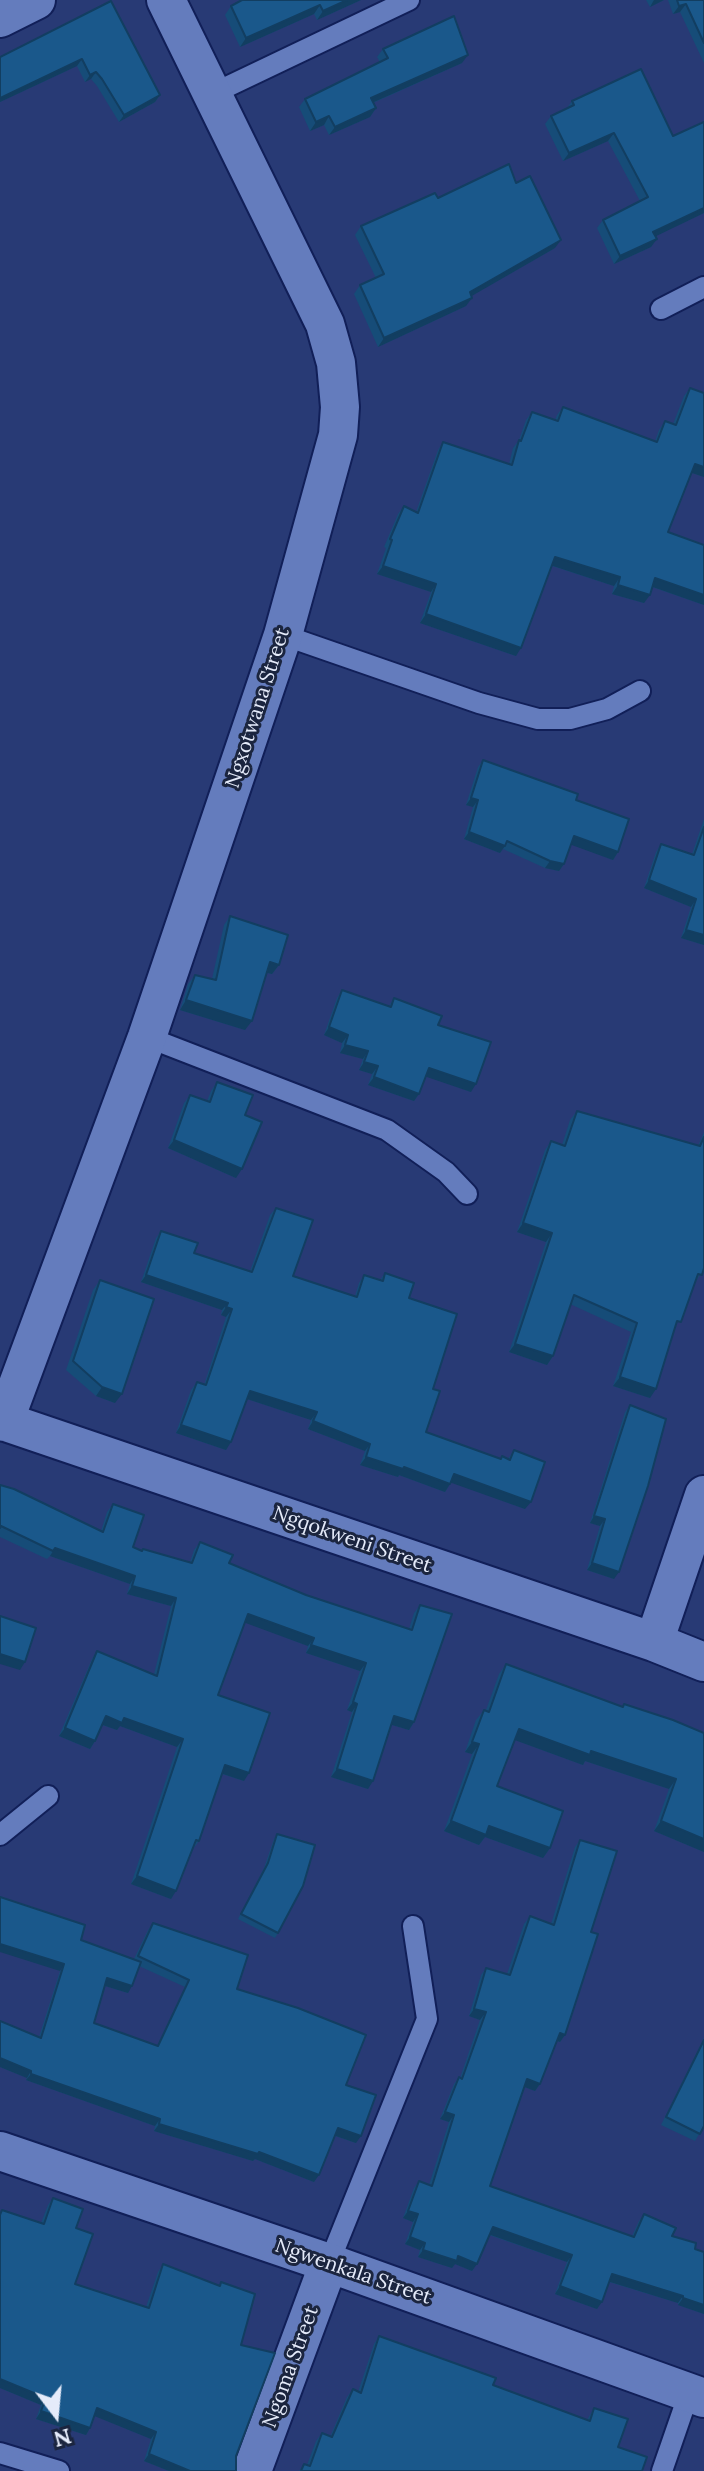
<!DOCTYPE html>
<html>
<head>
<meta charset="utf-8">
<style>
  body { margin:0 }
  #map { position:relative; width:704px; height:2471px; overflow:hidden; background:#283a75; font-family:Lora,serif }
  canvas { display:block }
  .north { position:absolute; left:16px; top:2375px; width:80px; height:80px; -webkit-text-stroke:6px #1b253f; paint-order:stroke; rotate:164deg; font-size:22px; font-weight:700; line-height:32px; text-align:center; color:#e5ebfa }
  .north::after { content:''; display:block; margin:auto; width:28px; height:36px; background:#e5ebfa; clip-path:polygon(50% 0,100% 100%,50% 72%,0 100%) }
</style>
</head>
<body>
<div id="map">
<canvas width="704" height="2471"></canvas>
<div class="north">N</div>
</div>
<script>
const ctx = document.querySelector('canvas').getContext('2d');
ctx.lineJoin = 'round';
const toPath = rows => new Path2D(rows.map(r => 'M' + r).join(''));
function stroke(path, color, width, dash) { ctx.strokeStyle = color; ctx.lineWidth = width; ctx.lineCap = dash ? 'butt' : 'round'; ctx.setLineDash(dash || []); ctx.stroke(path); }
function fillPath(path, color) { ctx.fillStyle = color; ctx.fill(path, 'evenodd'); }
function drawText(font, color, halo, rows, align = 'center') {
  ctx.font = font + ' Lora,serif'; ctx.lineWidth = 6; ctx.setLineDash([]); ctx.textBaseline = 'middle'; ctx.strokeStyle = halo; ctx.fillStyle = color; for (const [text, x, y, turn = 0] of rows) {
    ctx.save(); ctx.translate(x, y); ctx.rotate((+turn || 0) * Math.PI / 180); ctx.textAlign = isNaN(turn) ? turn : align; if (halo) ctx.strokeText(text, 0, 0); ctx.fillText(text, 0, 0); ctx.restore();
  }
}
const lane = toPath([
  [212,94,409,0],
  [661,309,704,287],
  [283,635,479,703,538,719,570,719,607,709,640,691],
  [147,1037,387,1130,446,1172,467,1194],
  [0,1835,48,1796],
  [329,2263,427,2019,413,1926],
  [0,2453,59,2471],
  [662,2471,689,2393]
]);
const street = toPath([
  [0,18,36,0],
  [0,1420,654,1642,704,1662],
  [4,1422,147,1037,283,635,338,435,340,407,336,363,325,324,166,0],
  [654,1642,704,1495],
  [0,2151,329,2263,704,2398],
  [252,2471,329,2263]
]);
stroke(lane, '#111f58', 24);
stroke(street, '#111f58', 42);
stroke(lane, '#647cbd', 20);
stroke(street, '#647cbd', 38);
fillPath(toPath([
  [240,0,361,0,317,20,314,14,240,47,225,15,231,6],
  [646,0,664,0,650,7],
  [668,0,704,0,704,63,680,12,673,14],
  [111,1,160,95,155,102,119,122,97,86,91,79,85,82,77,66,0,102,0,57],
  [383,49,462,63,373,103,376,108,370,117,329,135,324,125,310,131,299,107,305,99,380,62,377,57],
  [572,101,673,136,704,213,655,236,651,247,614,264,597,228,603,220,640,201,608,141,563,161,545,124,551,116,567,108],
  [516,183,555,248,471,296,466,306,378,347,354,294,360,285,376,278,355,235,361,226,438,198],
  [690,388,704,477,692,473,668,532,704,605,652,587,644,603,612,594,614,586,552,566,516,656,420,623,431,592,377,574,386,548,384,547,398,514,404,506,416,512,438,450,443,442,509,464,513,448,519,440,526,420,532,412,555,420,557,415,563,407,655,441,659,430,665,421,673,424,684,396],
  [483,760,576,800,618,852,613,860,571,844,564,864,559,871,545,868,503,849,500,853,464,839,473,807,466,805,478,767],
  [704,819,704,945,681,938,691,907,644,888,656,852,661,844,692,854],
  [230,916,279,965,272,974,267,973,245,1030,180,1010,188,984,195,975,212,979,224,925],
  [342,990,389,1006,394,998,438,1025,471,1092,426,1076,419,1094,414,1101,368,1085,372,1074,359,1070,363,1059,340,1053,342,1043,324,1035,337,998],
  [217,1082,245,1115,236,1178,168,1148,184,1103,190,1095,207,1101,211,1091],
  [577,1111,698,1146,704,1132,704,1268,695,1283,674,1331,650,1398,613,1386,631,1332,570,1304,553,1356,547,1365,509,1352,546,1242,517,1232,545,1150,551,1141,562,1145,570,1120],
  [276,1208,293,1276,355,1296,359,1283,364,1275,380,1280,385,1273,409,1298,433,1389,426,1432,500,1459,502,1456,508,1459,514,1450,525,1509,451,1482,445,1492,399,1475,398,1477,360,1465,365,1451,308,1429,311,1420,247,1399,226,1450,176,1433,191,1390,197,1382,204,1385,226,1317,221,1315,222,1310,141,1282,156,1238,161,1231,194,1253,250,1271,270,1215],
  [100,1280,115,1403,96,1396,66,1370,93,1290],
  [630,1405,614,1579,587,1570,600,1526,590,1523,625,1412],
  [0,1485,101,1531,107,1512,113,1504,133,1547,142,1550,190,1562,194,1550,200,1542,229,1563,306,1595,409,1629,414,1613,420,1605,414,1722,409,1730,392,1725,368,1789,331,1777,352,1712,347,1710,360,1671,306,1653,308,1646,245,1622,218,1695,244,1781,222,1774,199,1841,193,1849,171,1899,131,1884,177,1747,120,1726,117,1730,102,1725,95,1741,90,1749,59,1736,92,1659,97,1651,154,1674,171,1606,127,1594,130,1584,50,1556,47,1559,0,1537],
  [506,1664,622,1707,624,1704,673,1720,704,1852,654,1831,669,1789,585,1761,583,1765,515,1740,497,1786,550,1848,543,1858,485,1837,479,1845,444,1831,472,1754,465,1752,476,1720,484,1710,486,1710,499,1674],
  [277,1834,278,1933,275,1938,238,1919,264,1868,274,1839],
  [580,1840,591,1932,565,2035,560,2042,557,2041,540,2084,535,2091,525,2087,490,2186,632,2236,639,2221,644,2214,672,2236,695,2249,704,2314,678,2305,678,2303,609,2282,597,2309,555,2294,567,2262,489,2235,472,2271,455,2264,452,2268,418,2257,420,2250,405,2244,413,2222,403,2218,414,2188,419,2181,429,2185,449,2122,440,2119,454,2084,459,2077,460,2078,480,2020,469,2016,481,1975,486,1968,507,1974,524,1924,530,1916,551,1924,575,1847],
  [153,1923,237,1989,346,2085,356,2143,335,2136,314,2182,255,2159,253,2161,154,2131,155,2126,26,2080,27,2078,0,2067,0,2021,39,2037,60,1971,81,1940,134,1959,148,1930],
  [139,1966,185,1987,157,2046,94,2023,105,1986,128,1993],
  [704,2038,704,2126,695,2141,661,2125],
  [53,2198,76,2228,75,2284,146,2307,158,2272,163,2264,219,2285,221,2282,241,2345,236,2471,169,2471,144,2461,151,2439,95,2416,90,2428,86,2435,36,2419,41,2405,0,2388,0,2212,2,2210,41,2223,48,2205],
  [379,2336,493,2385,587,2420,594,2408,618,2447,642,2471,299,2471,304,2464,307,2465,316,2441,322,2433,330,2437,347,2397,353,2389,358,2392,374,2344]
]), '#164c78');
fillPath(toPath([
  [347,0,361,0,317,20,323,11],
  [654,0,664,0,650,7],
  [686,4,680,12,673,14,679,6],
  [320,5,314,14,240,47,246,38],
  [468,55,462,63,365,106,371,98],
  [82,59,77,66,0,102,0,98],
  [96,72,91,79,85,82,90,75],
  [160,95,155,102,119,122,124,115],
  [376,108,370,117,329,135,335,127],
  [329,116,324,125,310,131,316,122],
  [614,133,608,141,563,161,569,153],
  [704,208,704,213,648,240,653,232],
  [657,239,651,247,614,264,620,256],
  [561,240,555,248,463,301,470,292],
  [472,298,466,306,378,347,384,338],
  [695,464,704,467,704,477,689,472],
  [555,557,620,577,614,586,550,565],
  [383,566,436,584,431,592,377,574],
  [655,578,704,595,704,605,650,586],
  [618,585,650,595,644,603,612,594],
  [426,614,521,648,516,656,420,623],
  [471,798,478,800,473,807,466,805],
  [469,832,505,846,500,853,464,839],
  [574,836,618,852,613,860,569,844],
  [550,861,564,864,559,871,545,868],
  [649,880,696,899,691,907,644,888],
  [686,930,704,935,704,945,681,938],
  [270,962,279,965,272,974,264,972],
  [186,1000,252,1021,245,1030,180,1010],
  [329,1027,348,1035,342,1043,324,1035],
  [345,1045,368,1051,363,1059,340,1053],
  [364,1062,378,1066,372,1074,359,1070],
  [429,1068,476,1084,471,1092,424,1076],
  [374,1077,419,1094,414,1101,368,1085],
  [174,1140,242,1169,236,1178,168,1148],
  [523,1223,552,1233,546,1242,517,1232],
  [146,1275,228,1303,222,1310,141,1282],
  [226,1307,232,1309,226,1317,221,1315],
  [515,1344,553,1356,547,1365,509,1352],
  [620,1377,656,1389,650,1398,613,1386],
  [102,1387,122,1394,115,1403,96,1396],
  [250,1391,317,1412,311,1420,244,1398],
  [313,1421,370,1444,365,1451,308,1429],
  [181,1425,231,1442,226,1450,176,1433],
  [366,1457,404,1467,450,1484,445,1492,399,1475,398,1477,360,1465],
  [454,1474,531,1502,525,1509,449,1482],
  [594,1516,605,1519,600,1526,590,1523],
  [55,1548,135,1576,130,1584,50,1556],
  [592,1563,619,1572,614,1579,587,1570],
  [132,1586,176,1598,171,1606,127,1594],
  [248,1614,314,1638,308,1646,243,1622],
  [311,1645,366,1663,360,1671,306,1653],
  [0,1654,25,1662,20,1670,0,1664],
  [353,1702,357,1704,352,1712,347,1710],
  [106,1716,124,1718,183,1739,177,1747,120,1726,117,1730,100,1724],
  [394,1716,414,1722,409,1730,389,1724],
  [65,1728,95,1741,90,1749,59,1736],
  [519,1729,591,1751,676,1779,669,1789,585,1761,583,1765,512,1739],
  [472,1742,479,1744,472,1754,465,1752],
  [225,1765,249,1773,244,1781,220,1773],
  [337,1769,373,1781,368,1789,331,1777],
  [451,1821,489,1826,550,1848,543,1858,485,1837,479,1845,444,1831],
  [661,1821,704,1839,704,1852,654,1831],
  [137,1876,176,1891,171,1899,131,1884],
  [0,1944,64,1964,60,1971,0,1952],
  [107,1978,132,1986,128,1993,102,1985],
  [474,2009,486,2012,480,2020,469,2016],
  [560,2033,565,2035,560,2042,555,2040],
  [0,2058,31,2071,27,2078,0,2067],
  [31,2074,160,2119,155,2126,26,2080],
  [527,2079,540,2084,535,2091,522,2086],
  [445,2112,454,2115,449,2122,440,2119],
  [159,2124,259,2152,319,2175,314,2182,255,2159,253,2161,154,2131],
  [338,2128,361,2136,356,2143,333,2135],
  [408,2211,418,2214,413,2222,403,2218],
  [493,2227,572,2255,567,2262,488,2234],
  [410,2237,425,2243,420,2250,405,2244],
  [423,2250,458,2256,477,2264,472,2271,455,2264,452,2268,418,2257],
  [612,2274,683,2296,678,2303,607,2281],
  [560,2286,602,2302,597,2309,555,2294],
  [683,2298,704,2305,704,2314,678,2305],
  [0,2379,46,2398,41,2405,0,2388],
  [97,2408,156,2432,151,2439,92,2415],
  [41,2411,90,2428,86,2435,36,2419],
  [149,2454,190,2471,169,2471,144,2461]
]), '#123e61');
const building = toPath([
  [242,0,347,0,323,11,320,5,246,38,231,6,242,0],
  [677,0,704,0,704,43,686,4,679,6,677,0],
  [111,1,160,95,124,115,102,79,96,72,90,75,82,59,0,98,0,57,111,1],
  [454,16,468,55,371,98,376,108,335,127,329,116,316,122,305,99,388,58,383,49,454,16],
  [641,69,673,136,704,122,704,208,653,232,657,239,620,256,603,220,648,197,614,133,569,153,551,116,574,105,572,101,641,69],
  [509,164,516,183,530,176,561,240,470,292,472,298,384,338,360,285,384,274,361,226,435,193,438,198,509,164],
  [690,388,704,393,704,467,695,464,668,532,704,545,704,595,655,578,650,595,618,585,620,577,555,557,521,648,426,614,436,584,383,566,392,540,390,539,404,506,418,513,443,442,512,465,519,440,521,441,532,412,558,421,563,407,657,442,665,421,676,425,690,388],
  [483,760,578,794,576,800,629,819,618,852,574,836,564,864,550,861,507,841,505,846,469,832,478,800,471,798,483,760],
  [704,827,704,935,686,930,696,899,649,880,661,844,694,855,704,827],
  [230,916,288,935,279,965,270,962,252,1021,186,1000,195,975,216,980,230,916],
  [342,990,391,1007,394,998,442,1016,438,1025,491,1042,476,1084,429,1068,419,1094,374,1077,378,1066,364,1062,368,1051,345,1045,348,1035,329,1027,342,990],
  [217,1082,253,1095,245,1115,262,1122,242,1169,174,1140,190,1095,210,1102,217,1082],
  [577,1111,700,1146,704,1137,704,1268,702,1275,698,1274,681,1322,677,1321,656,1389,620,1377,637,1323,574,1295,553,1356,515,1344,552,1233,523,1223,551,1141,565,1146,577,1111],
  [276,1208,313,1220,293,1276,357,1297,364,1275,383,1281,385,1273,414,1283,409,1298,457,1314,433,1389,440,1391,426,1432,501,1459,502,1456,510,1460,514,1450,545,1462,531,1502,454,1474,450,1484,404,1467,403,1469,366,1457,370,1444,313,1421,317,1412,250,1391,231,1442,181,1425,197,1382,206,1385,232,1309,226,1307,228,1303,146,1275,161,1231,198,1243,194,1253,252,1272,276,1208],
  [100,1280,154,1299,122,1394,102,1387,73,1361,100,1280],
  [630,1405,666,1419,648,1486,619,1572,592,1563,605,1519,594,1516,630,1405],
  [0,1485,14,1489,103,1532,113,1504,144,1515,133,1547,142,1551,143,1549,192,1563,200,1542,233,1555,229,1563,306,1595,412,1630,420,1605,452,1614,414,1722,394,1716,373,1781,337,1769,357,1704,353,1702,366,1663,311,1645,314,1638,248,1614,218,1695,270,1713,249,1773,225,1765,199,1841,196,1840,176,1891,137,1876,183,1739,124,1718,122,1723,106,1716,95,1741,65,1728,97,1651,157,1676,176,1598,132,1586,135,1576,55,1548,53,1551,1,1526,0,1528,0,1485],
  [0,1616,36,1628,25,1662,0,1654,0,1616],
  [506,1664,623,1707,624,1704,673,1720,704,1733,704,1839,661,1821,676,1779,591,1751,590,1755,519,1729,497,1786,563,1811,550,1848,489,1826,486,1835,451,1821,479,1744,472,1742,484,1710,489,1712,506,1664],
  [277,1834,315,1845,303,1886,278,1933,241,1914,268,1863,277,1834],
  [580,1840,617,1851,591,1932,598,1934,565,2035,560,2033,540,2084,527,2079,490,2186,634,2237,644,2214,676,2228,672,2236,696,2243,695,2249,704,2252,704,2305,683,2298,683,2296,612,2274,602,2302,560,2286,572,2255,493,2227,477,2264,458,2256,457,2261,423,2250,425,2243,410,2237,418,2214,408,2211,419,2181,432,2186,454,2115,445,2112,459,2077,462,2079,486,2012,474,2009,486,1968,510,1975,530,1916,554,1925,580,1840],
  [0,1897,85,1925,81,1940,141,1962,132,1986,107,1978,94,2023,158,2046,189,1980,138,1956,153,1923,248,1955,237,1989,298,2008,366,2035,346,2085,376,2095,361,2136,338,2128,319,2175,259,2152,258,2154,159,2124,160,2119,31,2074,31,2071,0,2058,0,2021,41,2038,64,1964,0,1944,0,1897],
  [704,2040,704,2126,700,2134,666,2117,704,2040],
  [53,2198,83,2209,76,2228,93,2234,75,2284,149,2308,163,2264,220,2286,221,2282,255,2294,241,2345,275,2353,236,2456,236,2471,190,2471,149,2454,156,2432,97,2408,90,2428,41,2411,46,2398,0,2379,0,2215,2,2210,44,2224,53,2198],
  [379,2336,496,2378,493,2385,590,2421,594,2408,628,2419,618,2447,647,2457,642,2471,301,2471,304,2464,310,2466,322,2433,332,2437,353,2389,361,2393,379,2336]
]);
fillPath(building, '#1a588b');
stroke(building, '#123e61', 2);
drawText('20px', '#e5ebfa', '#1b253f', [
  ["Ngxotwana Street",258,708,-72],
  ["Ngqokweni Street",352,1540,19],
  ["Ngwenkala Street",353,2272,19],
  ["Ngoma Street",291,2367,-70]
]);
</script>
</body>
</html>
